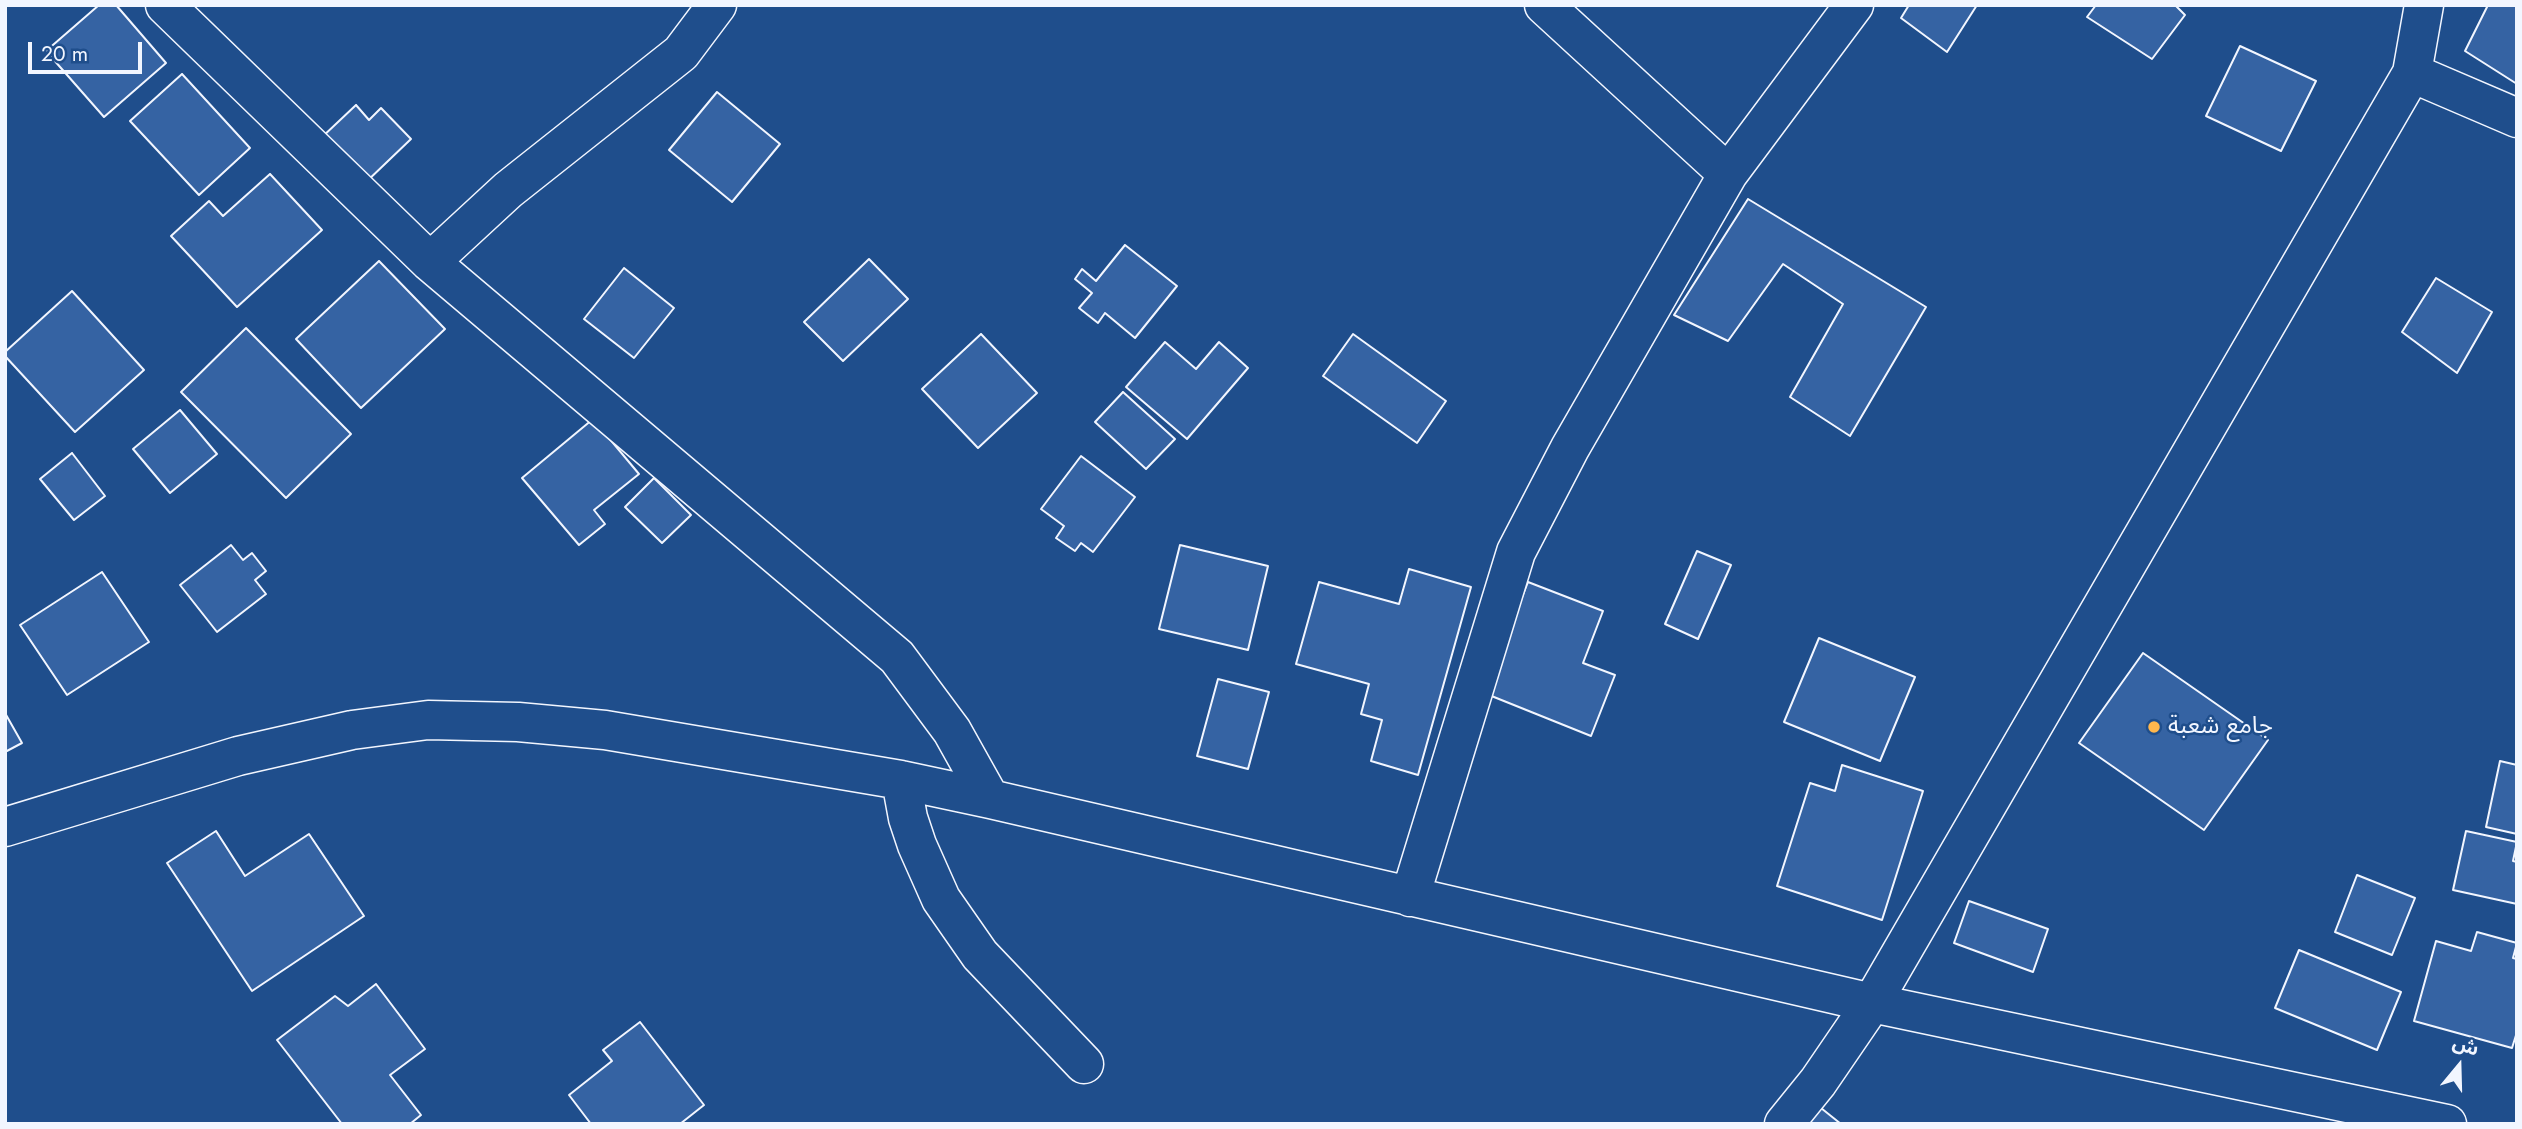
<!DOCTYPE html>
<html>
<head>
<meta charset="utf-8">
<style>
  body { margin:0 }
  #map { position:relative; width:2522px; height:1129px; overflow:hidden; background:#1f4e8c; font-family:Jost,"Noto Sans Arabic",sans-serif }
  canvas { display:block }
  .frame { position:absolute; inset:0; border:7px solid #f2f6ff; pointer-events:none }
  .north { position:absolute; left:2424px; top:1031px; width:70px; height:70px; -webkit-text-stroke:5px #1f4e8c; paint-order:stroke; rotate:19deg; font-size:19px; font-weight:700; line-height:28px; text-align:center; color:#f2f6ff }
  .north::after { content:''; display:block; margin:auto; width:24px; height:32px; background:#f2f6ff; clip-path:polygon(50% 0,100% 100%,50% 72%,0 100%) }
  .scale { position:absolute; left:28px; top:42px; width:114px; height:32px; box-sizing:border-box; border:4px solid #f2f6ff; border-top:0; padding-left:9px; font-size:21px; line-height:24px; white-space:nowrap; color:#f2f6ff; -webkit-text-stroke:5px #1f4e8c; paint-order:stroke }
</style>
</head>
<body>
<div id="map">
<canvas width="2522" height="1129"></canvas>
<div class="frame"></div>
<div class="north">ش</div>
<div class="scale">20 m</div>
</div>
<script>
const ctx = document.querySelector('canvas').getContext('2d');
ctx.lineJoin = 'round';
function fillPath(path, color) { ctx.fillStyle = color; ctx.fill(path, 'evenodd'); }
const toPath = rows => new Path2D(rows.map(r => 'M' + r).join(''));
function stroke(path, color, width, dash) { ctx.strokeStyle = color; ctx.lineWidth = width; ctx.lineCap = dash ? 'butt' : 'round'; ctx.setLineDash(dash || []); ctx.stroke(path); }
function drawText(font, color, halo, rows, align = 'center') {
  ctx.font = font + ' Jost,"Noto Sans Arabic",sans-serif'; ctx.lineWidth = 5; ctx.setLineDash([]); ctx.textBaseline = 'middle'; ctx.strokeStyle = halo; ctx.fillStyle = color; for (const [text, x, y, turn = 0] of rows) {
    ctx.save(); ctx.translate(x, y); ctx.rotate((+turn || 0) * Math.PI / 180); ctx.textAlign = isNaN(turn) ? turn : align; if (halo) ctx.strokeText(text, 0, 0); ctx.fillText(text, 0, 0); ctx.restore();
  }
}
const building = toPath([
  [99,5,116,5,166,63,104,117,46,51,99,5],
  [1909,5,1977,5,1947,52,1901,18,1909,5],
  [2096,5,2175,5,2185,15,2152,59,2087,17,2096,5],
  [2488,5,2517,5,2517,84,2465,51,2488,5],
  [2240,46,2316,81,2281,151,2206,116,2240,46],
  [182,74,250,148,199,195,130,121,182,74],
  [717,92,780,144,732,202,669,150,717,92],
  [356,105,369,120,381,108,411,139,364,184,320,139,356,105],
  [270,174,322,230,237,307,171,236,209,201,223,216,270,174],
  [1748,199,1926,307,1850,436,1790,397,1843,304,1783,264,1728,341,1674,315,1748,199],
  [1125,245,1177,286,1135,338,1105,313,1098,323,1079,308,1092,293,1075,279,1082,269,1096,281,1125,245],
  [869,259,908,299,843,361,804,322,869,259],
  [379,261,445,329,361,408,296,339,379,261],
  [624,268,674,308,634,358,584,319,624,268],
  [2436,278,2492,312,2457,373,2402,332,2436,278],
  [72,291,144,370,75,432,5,356,5,352,72,291],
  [246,328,351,434,286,498,181,392,246,328],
  [981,334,1037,393,978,448,922,389,981,334],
  [1353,334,1446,401,1417,443,1323,376,1353,334],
  [1165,342,1196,369,1219,342,1248,368,1187,439,1126,387,1165,342],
  [1123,392,1175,439,1146,469,1095,422,1123,392],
  [180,410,217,454,170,493,133,449,180,410],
  [593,419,639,474,594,510,605,524,579,545,522,478,593,419],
  [72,453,105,496,74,520,40,479,72,453],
  [1081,456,1135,497,1093,552,1081,543,1075,551,1056,538,1064,526,1041,509,1081,456],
  [654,478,691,515,662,543,625,507,654,478],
  [231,545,243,560,252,553,266,571,255,580,266,594,217,632,180,585,231,545],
  [1180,545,1268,566,1248,650,1159,629,1180,545],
  [1697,551,1731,565,1698,639,1665,624,1697,551],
  [1409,569,1471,587,1418,775,1371,761,1382,720,1361,714,1369,684,1296,664,1319,582,1399,604,1409,569],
  [102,572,149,642,67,695,20,625,102,572],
  [1528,582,1603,611,1583,663,1615,675,1591,736,1484,693,1528,582],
  [1819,638,1915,677,1880,761,1784,722,1819,638],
  [2143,653,2268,740,2204,830,2079,743,2143,653],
  [1218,679,1269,692,1248,769,1197,756,1218,679],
  [5,713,22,743,5,752,5,713],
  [2500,761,2517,765,2517,834,2486,827,2500,761],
  [1842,765,1923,791,1882,920,1777,886,1810,783,1835,791,1842,765],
  [216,831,245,876,309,834,364,916,252,991,167,863,216,831],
  [2466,831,2517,842,2513,861,2517,862,2517,904,2453,890,2466,831],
  [2357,875,2415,898,2392,955,2335,932,2357,875],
  [1969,901,2048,929,2033,972,1954,943,1969,901],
  [2477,932,2517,943,2513,958,2517,959,2517,1032,2512,1048,2414,1021,2436,941,2471,951,2477,932],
  [2299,950,2401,992,2377,1050,2275,1008,2299,950],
  [376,984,425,1049,390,1075,421,1115,410,1124,342,1124,277,1040,335,996,348,1006,376,984],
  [640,1022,704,1105,680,1124,591,1124,569,1095,612,1061,603,1050,640,1022],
  [1821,1108,1841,1124,1808,1124,1821,1108]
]);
fillPath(building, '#3563a3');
stroke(building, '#f2f6ff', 2);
const minor = toPath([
  [165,5,430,262],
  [717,5,681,53,508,190,430,262,897,657,952,731,990,799],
  [1544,5,1728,174],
  [2412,73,2424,5],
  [901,780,908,818,917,845,941,899,980,955,1084,1064],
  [5,827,238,756,352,730,428,720,518,722,605,730,901,780,990,799,1872,1003,2447,1124],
  [1410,897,1516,552,1570,448,1728,174,1854,5],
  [1784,1124,1818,1082,1872,1003,2412,73,2517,118]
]);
stroke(minor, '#f2f6ff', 41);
stroke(minor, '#1f4e8c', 38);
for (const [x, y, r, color] of [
  [2154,727,7,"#ffb74d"]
]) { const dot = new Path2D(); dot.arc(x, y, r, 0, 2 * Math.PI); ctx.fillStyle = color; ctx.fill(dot); stroke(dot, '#1f4e8c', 2.5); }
drawText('24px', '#f2f6ff', '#1f4e8c', [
  ["جامع شعبة",2168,727]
], 'left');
</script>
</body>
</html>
